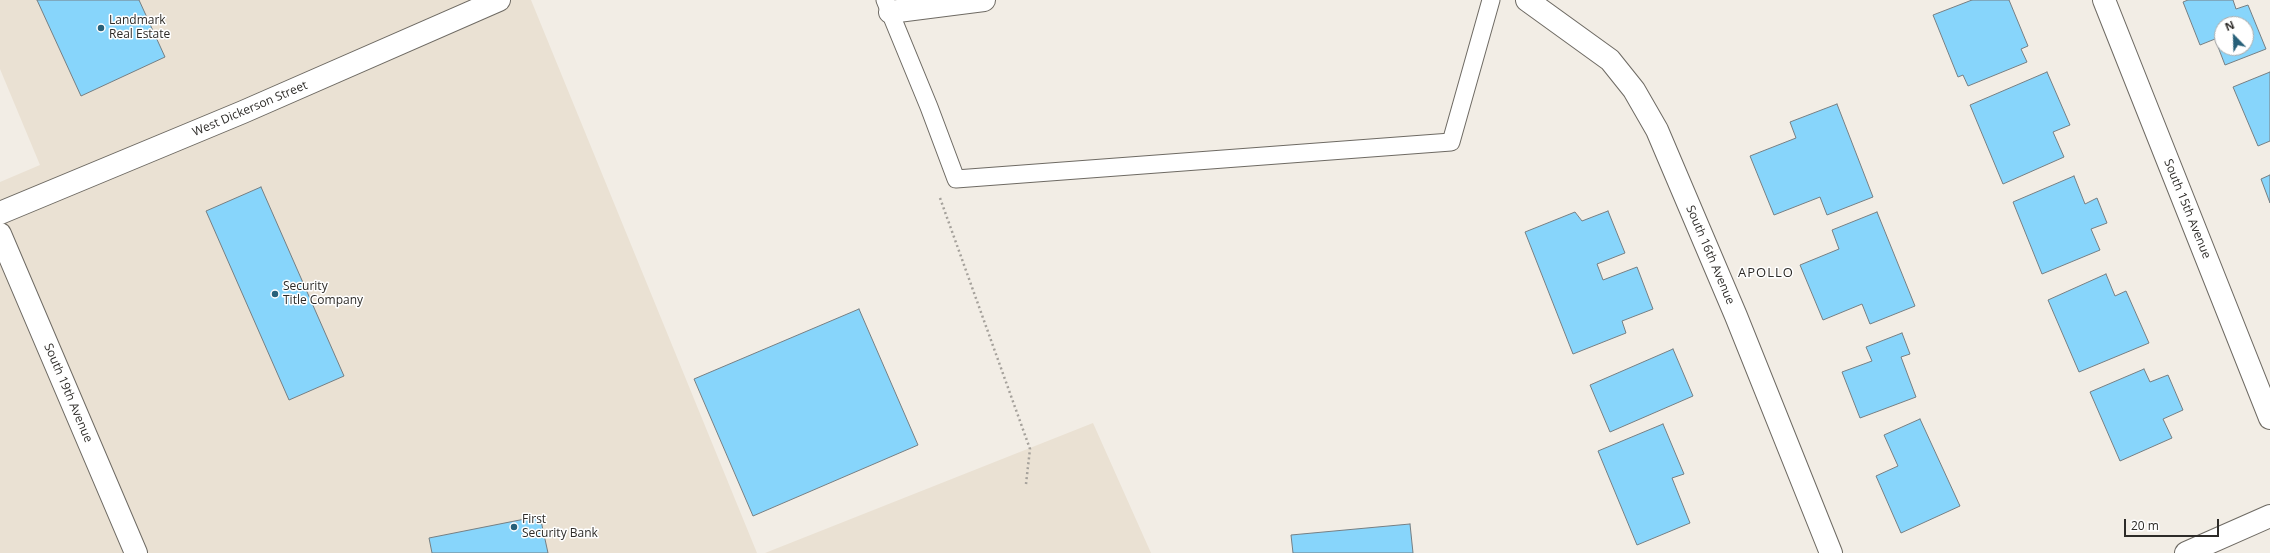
<!DOCTYPE html>
<html>
<head>
<meta charset="utf-8">
<style>
  body { margin:0 }
  #map { position:relative; width:2270px; height:553px; overflow:hidden; background:#f2ede5; font-family:"Open Sans",sans-serif }
  canvas { display:block }
  .north { position:absolute; left:2214px; top:16px; width:40px; height:40px; box-sizing:border-box; background:#fff; border:1px solid #abaaa9; border-radius:50%; rotate:337deg; font-size:11px; font-weight:700; line-height:16px; text-align:center; color:#2d2b28 }
  .north::after { content:''; display:block; margin:auto; width:14px; height:18px; background:#276079; clip-path:polygon(50% 0,100% 100%,50% 72%,0 100%) }
  .scale { position:absolute; left:2124px; top:519px; width:95px; height:18px; box-sizing:border-box; border:2px solid #2d2b28; border-top:0; padding-left:5px; font-size:12px; line-height:14px; white-space:nowrap; color:#2d2b28; -webkit-text-stroke:3px #fff; paint-order:stroke }
</style>
</head>
<body>
<div id="map">
<canvas width="2270" height="553"></canvas>
<div class="north">N</div>
<div class="scale">20 m</div>
</div>
<script>
const ctx = document.querySelector('canvas').getContext('2d');
ctx.lineJoin = 'round';
function fillPath(path, color) { ctx.fillStyle = color; ctx.fill(path, 'evenodd'); }
const toPath = rows => new Path2D(rows.map(r => 'M' + r).join(''));
function stroke(path, color, width, dash) { ctx.strokeStyle = color; ctx.lineWidth = width; ctx.lineCap = dash ? 'butt' : 'round'; ctx.setLineDash(dash || []); ctx.stroke(path); }
function drawText(font, color, halo, rows, align = 'center') {
  ctx.font = font + ' "Open Sans",sans-serif'; ctx.lineWidth = 3; ctx.setLineDash([]); ctx.textBaseline = 'middle'; ctx.strokeStyle = halo; ctx.fillStyle = color; for (const [text, x, y, turn = 0] of rows) {
    ctx.save(); ctx.translate(x, y); ctx.rotate((+turn || 0) * Math.PI / 180); ctx.textAlign = isNaN(turn) ? turn : align; if (halo) ctx.strokeText(text, 0, 0); ctx.fillText(text, 0, 0); ctx.restore();
  }
}
fillPath(toPath([
  [0,0,531,0,757,553,0,553,0,182,40,165,0,69],
  [1093,423,1151,553,765,553]
]), '#eae1d3');
const building = toPath([
  [37,0,139,0,165,57,81,96,37,0],
  [1972,0,2009,0,2028,46,2021,49,2027,62,1968,86,1963,75,1958,77,1933,15,1972,0],
  [2188,0,2233,0,2236,9,2248,5,2266,49,2225,65,2215,39,2200,45,2183,2,2188,0],
  [2222,24,2246,24,2246,48,2222,48,2222,24],
  [2047,72,2070,125,2053,132,2064,157,2003,184,1970,105,2047,72],
  [2270,72,2270,141,2258,146,2233,87,2270,72],
  [1837,104,1873,197,1827,215,1820,197,1774,215,1750,156,1796,138,1790,122,1837,104],
  [2270,175,2270,203,2261,179,2270,175],
  [2074,176,2085,204,2097,198,2107,223,2091,229,2100,250,2042,274,2013,202,2074,176],
  [261,187,344,376,289,400,206,211,261,187],
  [1608,211,1625,253,1597,264,1603,280,1637,267,1653,309,1622,321,1626,333,1573,354,1525,232,1575,212,1582,221,1608,211],
  [1877,212,1915,306,1870,324,1862,304,1823,320,1800,265,1839,249,1832,230,1877,212],
  [2106,274,2115,296,2126,291,2149,343,2079,372,2048,300,2106,274],
  [859,309,918,445,753,516,694,379,859,309],
  [1902,333,1910,354,1901,357,1916,397,1860,418,1842,372,1872,361,1866,347,1902,333],
  [1673,349,1693,396,1610,432,1590,385,1673,349],
  [2144,369,2150,382,2168,375,2183,410,2163,419,2172,438,2120,461,2090,392,2144,369],
  [1920,419,1960,506,1901,533,1876,476,1898,466,1884,435,1920,419],
  [1663,424,1684,474,1672,478,1690,523,1637,545,1598,451,1663,424],
  [540,516,548,553,432,553,429,538,540,516],
  [1410,524,1413,553,1293,553,1291,535,1410,524]
]);
fillPath(building, '#87d5fb');
stroke(building, '#767f83', 1);
const service = toPath([
  [885,0,929,107,956,179,1451,142,1491,0]
]);
const minor = toPath([
  [1527,0,1610,60,1634,90,1657,130,1736,316,1831,553],
  [2104,0,2270,418],
  [890,12,984,0],
  [0,213,243,112,499,0]
]);
const secondary = toPath([
  [0,234,136,553],
  [2186,553,2270,516]
]);
stroke(service, '#6e6a63', 19);
stroke(minor, '#6e6a63', 24);
stroke(secondary, '#6e6a63', 24);
stroke(toPath([
  [940,198,1030,449,1026,484]
]), '#a5a19b', 2.5, [2, 3]);
stroke(service, '#fff', 17);
stroke(minor, '#fff', 22);
stroke(secondary, '#fff', 22);
for (const [x, y, r, color] of [
  [101,28,4,"#276079"],
  [275,294,4,"#276079"],
  [514,527,4,"#276079"]
]) { const dot = new Path2D(); dot.arc(x, y, r, 0, 2 * Math.PI); ctx.fillStyle = color; ctx.fill(dot); stroke(dot, '#fff', 1.5); }
drawText('12px', '#2d2b28', '#fff', [
  ["Landmark",109,21],
  ["Real Estate",109,35],
  ["Security",283,287],
  ["Title Company",283,301],
  ["First",522,520],
  ["Security Bank",522,534]
], 'left');
drawText('12px', '#2d2b28', '#fff', [
  ["West Dickerson Street",250,109,-23],
  ["South 15th Avenue",2187,209,68],
  ["South 16th Avenue",1710,255,67],
  ["South 19th Avenue",68,393,67]
]);
ctx.letterSpacing = '1px';
drawText('13px', '#2d2b28', '#fff', [
  ["APOLLO",1766,273]
]);
ctx.letterSpacing = '0px';
</script>
</body>
</html>
